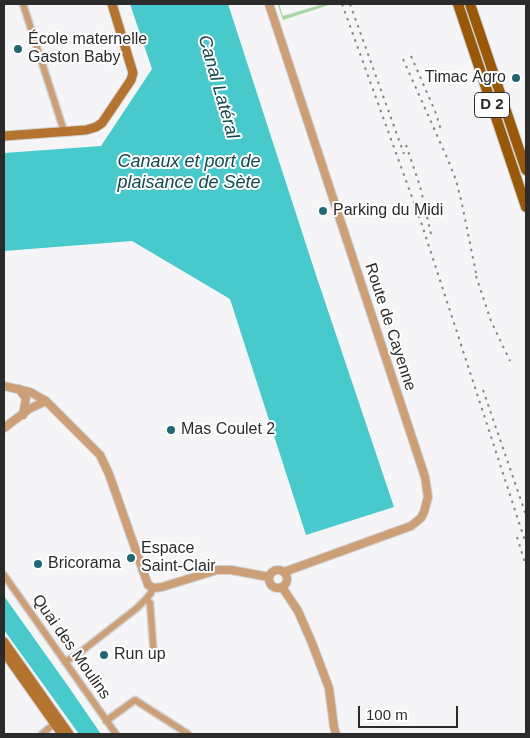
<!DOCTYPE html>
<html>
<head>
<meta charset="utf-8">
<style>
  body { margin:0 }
  #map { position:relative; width:530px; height:738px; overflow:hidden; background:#f5f5f8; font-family:Arial,sans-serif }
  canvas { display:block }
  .frame { position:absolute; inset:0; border:5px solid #2b2b2c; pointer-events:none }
  .scale { position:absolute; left:358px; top:706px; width:100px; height:22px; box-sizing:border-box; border:2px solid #2b2b2c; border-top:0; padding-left:6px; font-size:15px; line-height:18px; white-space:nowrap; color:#2b2b2c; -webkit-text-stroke:4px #fff; paint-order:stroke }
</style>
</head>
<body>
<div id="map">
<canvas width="530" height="738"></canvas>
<div class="frame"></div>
<div class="scale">100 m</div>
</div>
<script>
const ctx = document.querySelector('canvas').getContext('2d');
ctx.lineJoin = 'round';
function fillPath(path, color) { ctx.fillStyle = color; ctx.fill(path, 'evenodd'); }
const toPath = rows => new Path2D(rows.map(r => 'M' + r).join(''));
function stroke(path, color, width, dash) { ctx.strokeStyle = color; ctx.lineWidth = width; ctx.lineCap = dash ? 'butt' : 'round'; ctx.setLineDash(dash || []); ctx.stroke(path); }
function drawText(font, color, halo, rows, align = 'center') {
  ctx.font = font + ' Arial,sans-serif'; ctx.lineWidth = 4; ctx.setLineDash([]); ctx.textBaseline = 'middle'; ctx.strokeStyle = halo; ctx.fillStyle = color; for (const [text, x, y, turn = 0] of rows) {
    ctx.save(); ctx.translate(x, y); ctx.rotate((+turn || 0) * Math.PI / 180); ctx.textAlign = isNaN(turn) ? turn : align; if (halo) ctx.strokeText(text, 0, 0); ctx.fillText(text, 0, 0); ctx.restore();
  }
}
fillPath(toPath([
  [279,4,283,16,323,4,329,5,283,20,278,5]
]), '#a7d8a5');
fillPath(toPath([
  [130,4,228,4,314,269,394,507,306,535,230,299,132,241,4,251,4,153,101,146,152,69],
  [4,596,68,686,101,734,79,734,4,630]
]), '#48c9cc');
const minor = toPath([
  [23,4,64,131],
  [4,575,116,734],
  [146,599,150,603,154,657],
  [65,662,78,654,137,608,146,599,151,593,152,587],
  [106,721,135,700,188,734],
  [42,734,54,724]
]);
const tertiary = toPath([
  [269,4,425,477,428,497,424,512,421,518,411,526,284,572],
  [4,386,30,392,46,401,100,455,109,474,148,585,154,588,162,587,217,570,231,570,269,577],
  [19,389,26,398,23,415],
  [4,428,29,409,46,401],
  '269 579a9 9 0 1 1 18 0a9 9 0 1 1-18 0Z',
  [282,587,298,611,312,643,329,688,334,727,336,734]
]);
const secondary = toPath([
  [4,136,86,130,96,127,102,123,131,80,133,73,112,4],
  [4,642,69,734],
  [4,652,62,734]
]);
const primary = toPath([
  [458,4,526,207],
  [470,4,526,170]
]);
stroke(minor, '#d1d1d3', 9);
stroke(tertiary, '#d1d1d3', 10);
stroke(secondary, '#d1d1d3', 11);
stroke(primary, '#d1d1d3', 12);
stroke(minor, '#cc9f76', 6);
stroke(tertiary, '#cc9f76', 8);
stroke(secondary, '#b4732f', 9);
stroke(primary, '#985808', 10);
stroke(toPath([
  [342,4,421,222,526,544],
  [350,4,404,154],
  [411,56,435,111,441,130],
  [403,59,448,160,456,180,462,204,476,273],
  [406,145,420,186,431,234],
  [476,276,491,321,510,361],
  [483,390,526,515],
  [517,537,526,566]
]), '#858586', 2, [2.5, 5]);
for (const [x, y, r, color] of [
  [18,49,5,"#1e6873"],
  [516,78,5,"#1e6873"],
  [323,211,5,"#1e6873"],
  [171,430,5,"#1e6873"],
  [131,558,5,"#1e6873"],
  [38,564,5,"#1e6873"],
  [104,655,5,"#1e6873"]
]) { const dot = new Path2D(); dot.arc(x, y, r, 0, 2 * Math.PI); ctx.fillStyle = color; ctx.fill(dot); stroke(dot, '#fff', 2); }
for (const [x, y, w] of [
  [492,105,35]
]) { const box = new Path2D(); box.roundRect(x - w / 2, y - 12.5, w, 25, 4); ctx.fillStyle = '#fff'; ctx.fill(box); stroke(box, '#2b2b2c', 1); }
drawText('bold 15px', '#2b2b2c', null, [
  ["D 2",492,105]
]);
drawText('16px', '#2b2b2c', '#fff', [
  ["École maternelle",28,40],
  ["Gaston Baby",28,58],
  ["Timac Agro",506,78,"right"],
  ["Parking du Midi",333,211],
  ["Mas Coulet 2",181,430],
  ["Espace",141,549],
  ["Saint-Clair",141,567],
  ["Bricorama",48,564],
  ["Run up",114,655]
], 'left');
drawText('16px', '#2b2b2c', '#fff', [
  ["Route de Cayenne",390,327,72],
  ["Quai des Moulins",71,647,55]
]);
drawText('italic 18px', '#124b4c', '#fff', [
  ["Canal Latéral",218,87,74],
  ["Canaux et port de",189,162],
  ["plaisance de Sète",189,183]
]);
</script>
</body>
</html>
